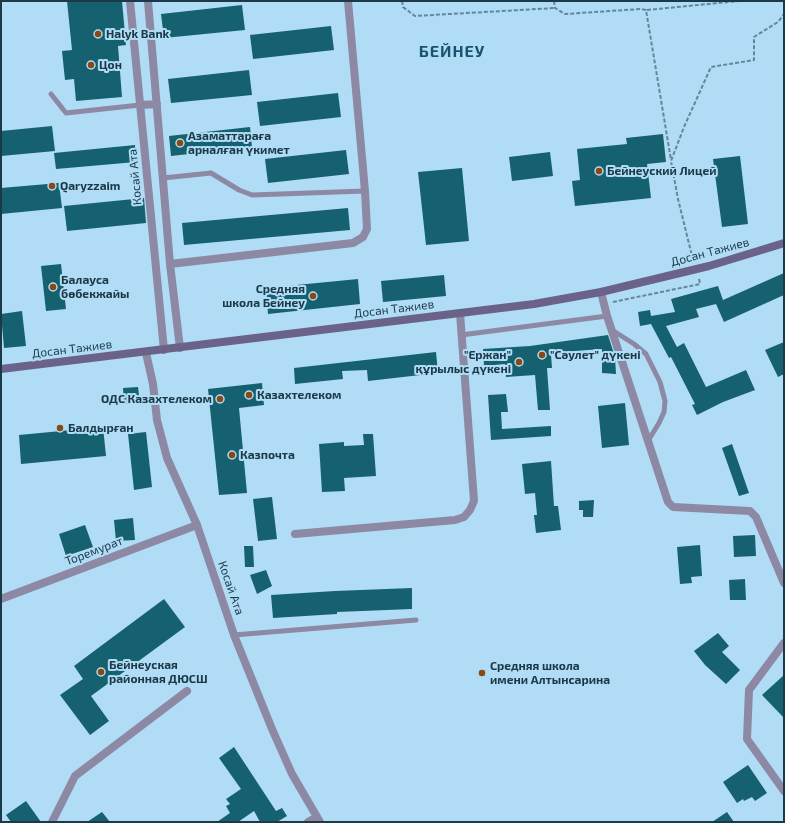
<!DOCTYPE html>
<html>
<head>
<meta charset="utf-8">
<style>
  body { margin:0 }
  #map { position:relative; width:785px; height:823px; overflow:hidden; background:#b1dcf5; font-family:"Exo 2",sans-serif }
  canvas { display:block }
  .frame { position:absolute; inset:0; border:2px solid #1a3a4a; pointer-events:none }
</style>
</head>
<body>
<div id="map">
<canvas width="785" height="823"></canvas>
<div class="frame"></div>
</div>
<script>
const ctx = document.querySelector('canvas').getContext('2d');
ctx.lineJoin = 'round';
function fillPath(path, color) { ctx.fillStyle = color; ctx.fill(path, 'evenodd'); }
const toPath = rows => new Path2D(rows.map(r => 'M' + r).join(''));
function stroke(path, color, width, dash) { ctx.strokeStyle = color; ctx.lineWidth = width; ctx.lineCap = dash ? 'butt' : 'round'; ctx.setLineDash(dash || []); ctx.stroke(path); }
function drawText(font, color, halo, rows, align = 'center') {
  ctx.font = font + ' "Exo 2",sans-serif'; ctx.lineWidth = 4; ctx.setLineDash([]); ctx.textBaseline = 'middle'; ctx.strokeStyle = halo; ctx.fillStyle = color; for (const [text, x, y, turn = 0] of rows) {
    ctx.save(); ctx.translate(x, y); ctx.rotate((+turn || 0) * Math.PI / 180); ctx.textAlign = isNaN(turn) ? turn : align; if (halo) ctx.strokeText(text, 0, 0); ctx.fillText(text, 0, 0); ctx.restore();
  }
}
fillPath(toPath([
  [67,1,122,1,126,45,118,46,122,97,76,101,74,79,65,80,62,51,72,50],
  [242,5,245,30,164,38,161,14],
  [331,26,334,50,253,59,250,35],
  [249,70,252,95,171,103,168,79],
  [338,93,341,117,260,126,257,102],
  [52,126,55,151,1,156,1,131],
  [250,127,252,147,171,156,169,136],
  [663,134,666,162,647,164,651,198,575,206,572,181,580,180,577,149,627,144,626,138],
  [135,145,136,162,56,169,54,153],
  [346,150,349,174,268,183,265,159],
  [550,152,553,176,512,181,509,157],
  [740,156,748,224,722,227,713,159],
  [462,168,469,241,426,245,418,172],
  [59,183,62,208,1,214,1,188],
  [144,198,146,223,67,231,64,206],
  [348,208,350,230,184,245,182,223],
  [61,264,66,309,46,311,41,266],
  [784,273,784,295,724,322,716,304,696,309,699,317,666,326,677,347,684,343,706,387,746,370,755,390,723,402,697,415,692,405,695,404,671,357,669,358,651,324,640,326,638,312,650,310,651,316,675,312,671,299,718,286,723,300],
  [444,275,446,296,383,302,381,281],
  [358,279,360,304,268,314,266,288],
  [22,311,26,346,4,348,1,314],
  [608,335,615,357,616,374,602,373,602,349,575,351,575,353,551,355,552,368,547,368,550,410,538,410,535,375,506,377,505,364,484,366,483,349,530,346],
  [784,342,784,374,778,377,765,350],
  [436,352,438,373,368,381,367,370,342,371,343,379,295,384,294,368],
  [262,383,264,405,239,408,247,493,219,495,208,389],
  [138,387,140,403,124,404,123,388],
  [506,394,508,412,501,412,502,429,551,426,551,436,491,440,488,395],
  [625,403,629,445,602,448,598,406],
  [103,427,106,456,21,464,19,435],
  [146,432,152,487,134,490,128,434],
  [363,434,373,434,376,476,344,478,345,491,322,492,319,444,344,442,344,446,364,445],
  [732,444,749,493,739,496,722,448],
  [551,461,554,506,558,506,561,530,536,533,534,515,537,515,535,493,525,494,522,464],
  [272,497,277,539,258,541,253,499],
  [594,500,593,517,583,517,583,510,579,510,579,501],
  [133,518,135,540,116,541,114,520],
  [85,525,93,547,66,556,59,534],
  [755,535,756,556,734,557,733,536],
  [700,545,702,576,691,577,692,583,680,584,677,547],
  [244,546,253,546,254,567,245,567],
  [266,570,272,586,257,594,250,575],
  [745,579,746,600,730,600,729,580],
  [412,588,412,609,337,612,337,614,273,618,271,595,335,591],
  [164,599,185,627,91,696,109,721,90,735,60,695,83,679,74,666],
  [718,633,729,646,722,652,740,670,726,684,705,665,694,651],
  [784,675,784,718,762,695],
  [234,747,276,811,282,808,287,816,277,822,260,822,254,811,238,822,217,822,230,813,226,806,230,804,226,799,241,789,219,758],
  [748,765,767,793,755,801,752,797,744,801,743,799,737,803,723,782],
  [26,801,41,822,11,822,6,815],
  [102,812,110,822,87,822],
  [727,812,734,822,712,822]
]), '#16616f');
stroke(toPath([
  [402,1,403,7,415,16,555,8],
  [554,1,555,8,565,14,640,9,646,10,671,160],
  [647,10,739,1],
  [693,260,678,199,671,161,684,127,711,67,754,60,754,37,778,22,784,14],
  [613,302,700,284,699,278]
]), '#62879c', 2, [4, 2]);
stroke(toPath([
  [51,94,66,113,140,105],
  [163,178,211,173,239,190,252,195,365,191],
  [612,330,634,344,646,354,660,382,665,401,664,412,659,423,648,441],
  [461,335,607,316],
  [234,635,416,620]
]), '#8d88a3', 5);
stroke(toPath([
  [130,1,164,350],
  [148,1,170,264,180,348],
  [140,105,157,104],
  [170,264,353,243,363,237,367,229,365,191,348,1],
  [601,292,607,316,668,502,673,507,750,511,756,517,784,583],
  [146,353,153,384,157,420,167,458,197,525,234,635,272,729,292,774,320,822],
  [295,534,455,520,464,517,470,510,474,501,460,313],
  [1,599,197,525],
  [784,643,749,690,747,739,784,791],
  [52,822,75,776,187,691],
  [308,822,317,817]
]), '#8d88a3', 8);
stroke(toPath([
  [1,369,534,304,601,292,709,266,784,243]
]), '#6b628a', 8);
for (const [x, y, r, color] of [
  [98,34,4,"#894814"],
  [91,65,4,"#894814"],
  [180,143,4,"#894814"],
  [599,171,4,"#894814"],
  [52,186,4,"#894814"],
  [53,287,4,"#894814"],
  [313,296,4,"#894814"],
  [542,355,4,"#894814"],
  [519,362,4,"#894814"],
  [249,395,4,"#894814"],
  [220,399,4,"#894814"],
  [60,428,4,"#894814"],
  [232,455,4,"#894814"],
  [101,672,4,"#894814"],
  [482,673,4,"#894814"]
]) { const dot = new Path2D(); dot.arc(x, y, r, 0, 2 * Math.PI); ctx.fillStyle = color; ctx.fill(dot); stroke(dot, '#b1dcf5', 1.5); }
drawText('bold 12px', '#1a3a4a', '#b1dcf5', [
  ["Halyk Bank",106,34],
  ["Цон",99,65],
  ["Азаматтараға",188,136],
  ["арналған үкимет",188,150],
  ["Бейнеуский Лицей",607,171],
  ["Qaryzzaim",60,186],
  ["Балауса",61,280],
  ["бөбекжайы",61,294],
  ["Средняя",305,289,"right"],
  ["школа Бейнеу",305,303,"right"],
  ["\"Ержан\"",511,355,"right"],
  ["құрылыс дүкені",511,369,"right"],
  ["\"Сәулет\" дүкені",550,355],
  ["Казахтелеком",257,395],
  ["ОДС Казахтелеком",212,399,"right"],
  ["Балдырған",68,428],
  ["Казпочта",240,455],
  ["Бейнеуская",109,665],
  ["районная ДЮСШ",109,679],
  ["Средняя школа",490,666],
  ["имени Алтынсарина",490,680]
], 'left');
drawText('12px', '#1a3a4a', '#b1dcf5', [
  ["Косай Ата",135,177,-95],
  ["Досан Тажиев",710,252,-15],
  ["Досан Тажиев",394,309,-7],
  ["Досан Тажиев",72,349,-7],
  ["Торемурат",94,551,-21],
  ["Косай Ата",231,588,71]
]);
ctx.letterSpacing = '1px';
drawText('bold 16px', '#185470', '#b1dcf5', [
  ["БЕЙНЕУ",452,52]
]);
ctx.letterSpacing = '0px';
</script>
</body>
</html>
